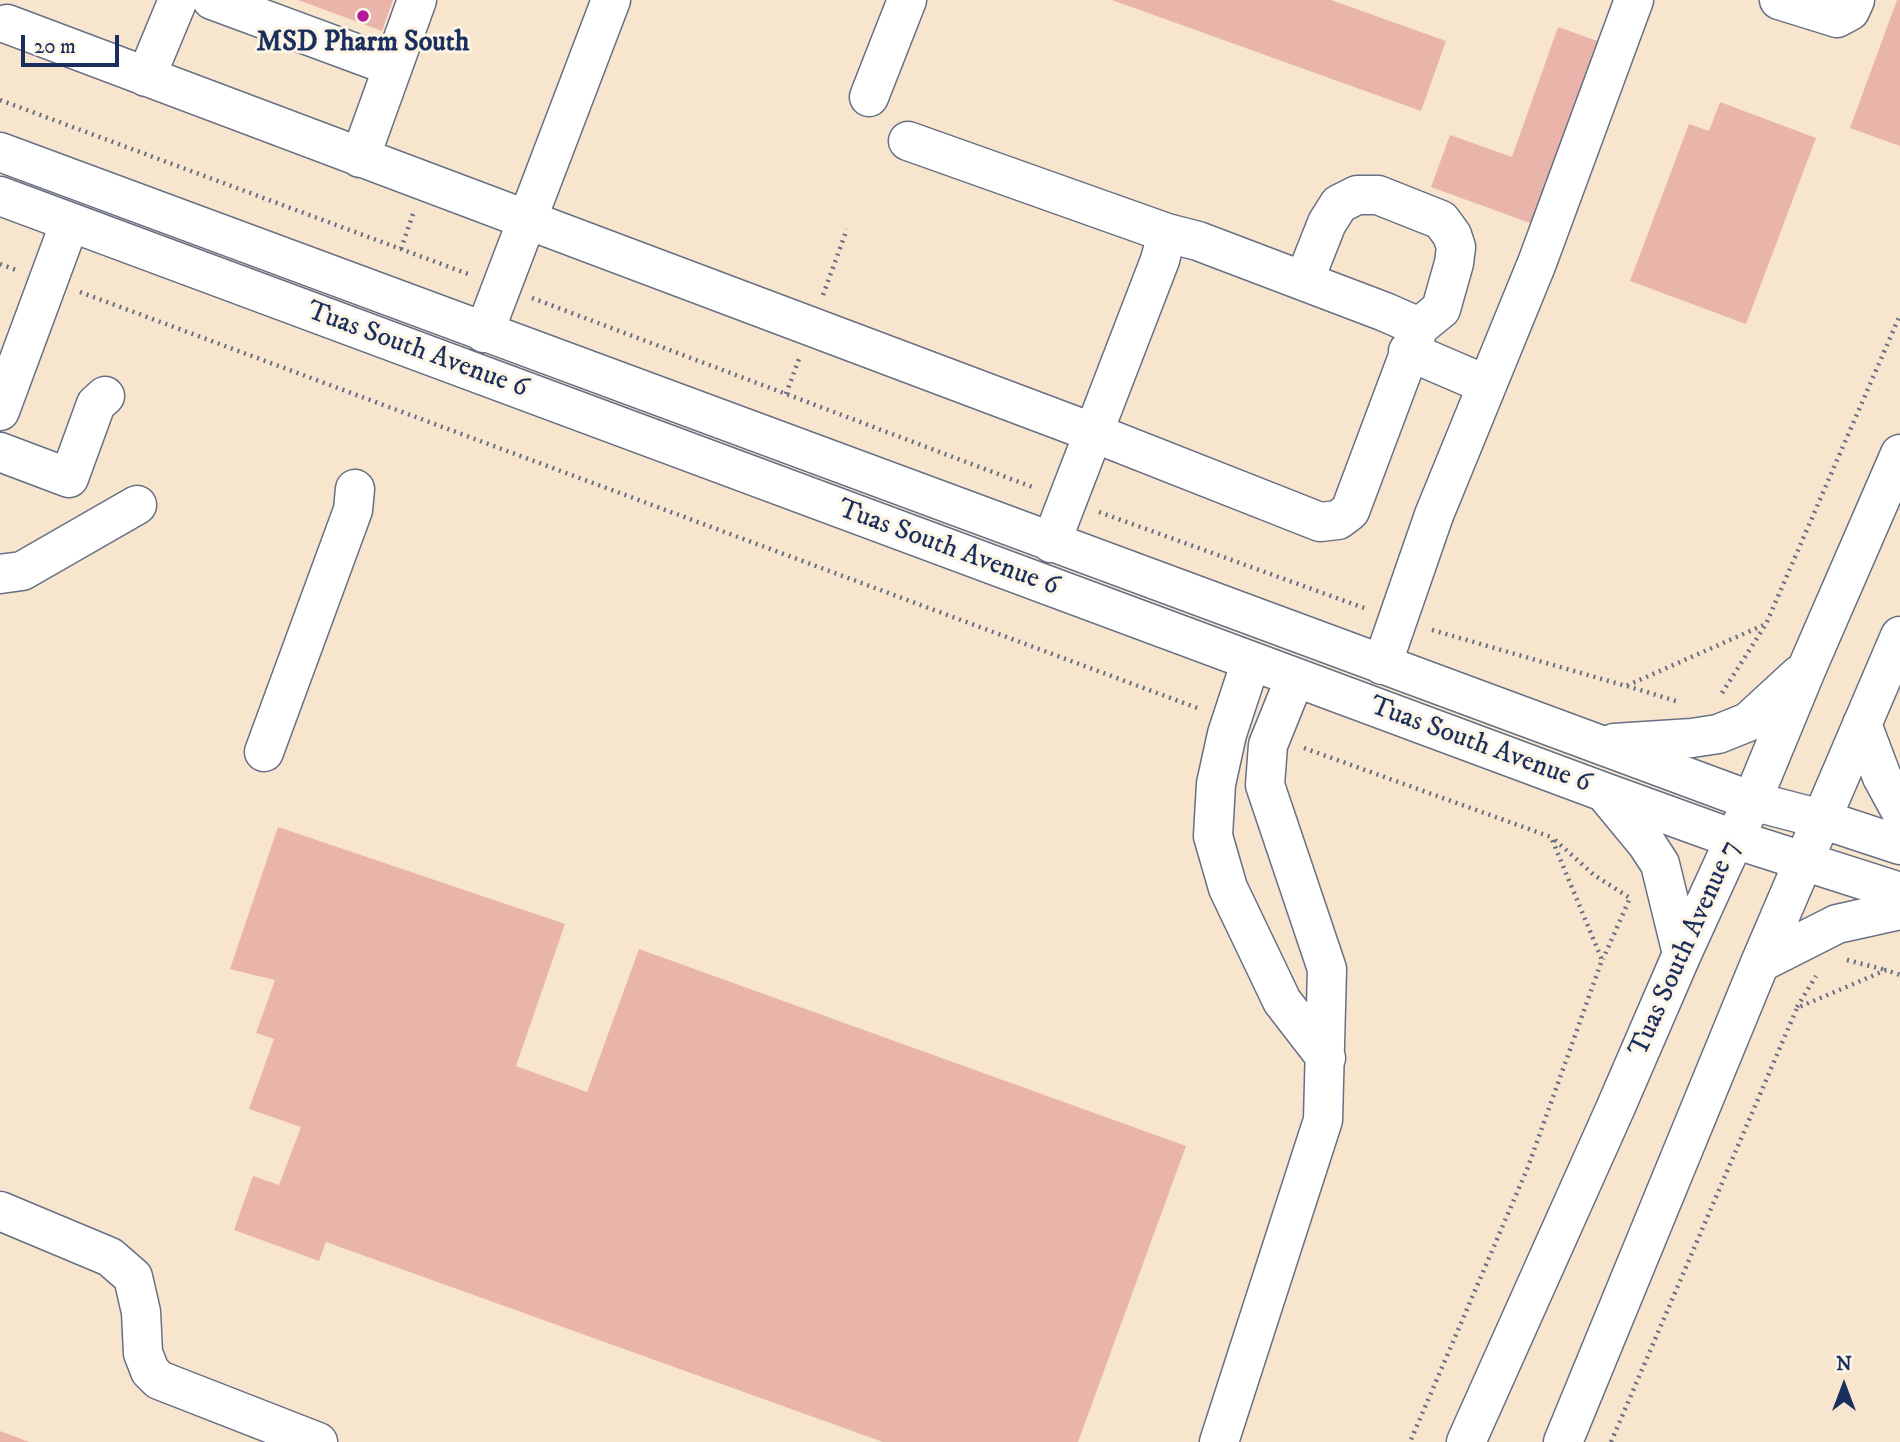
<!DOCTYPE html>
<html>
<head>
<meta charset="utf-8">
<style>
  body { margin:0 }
  #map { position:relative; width:1900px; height:1442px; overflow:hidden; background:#f7e5cd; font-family:"IM FELL DW Pica",serif }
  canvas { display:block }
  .north { position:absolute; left:1809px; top:1351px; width:70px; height:70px; -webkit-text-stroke:5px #fcf5e5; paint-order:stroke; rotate:0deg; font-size:19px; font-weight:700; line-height:28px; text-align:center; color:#1b2f5e }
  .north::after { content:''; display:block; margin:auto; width:24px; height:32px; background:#1b2f5e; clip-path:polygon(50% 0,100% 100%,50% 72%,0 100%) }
  .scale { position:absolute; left:21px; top:35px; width:98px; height:32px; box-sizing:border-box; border:4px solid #1b2f5e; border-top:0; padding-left:9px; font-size:21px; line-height:24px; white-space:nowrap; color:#1b2f5e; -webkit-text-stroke:5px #fcf5e5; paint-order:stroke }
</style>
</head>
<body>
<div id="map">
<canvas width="1900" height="1442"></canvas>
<div class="north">N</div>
<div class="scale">20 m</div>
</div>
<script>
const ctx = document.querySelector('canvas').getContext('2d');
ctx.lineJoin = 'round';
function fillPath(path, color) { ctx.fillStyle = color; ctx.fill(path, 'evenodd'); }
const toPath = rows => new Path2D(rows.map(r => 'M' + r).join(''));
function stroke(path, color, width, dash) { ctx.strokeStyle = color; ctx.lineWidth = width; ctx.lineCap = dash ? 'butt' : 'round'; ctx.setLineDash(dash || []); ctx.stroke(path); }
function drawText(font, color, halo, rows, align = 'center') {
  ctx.font = font + ' "IM FELL DW Pica",serif'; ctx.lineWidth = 6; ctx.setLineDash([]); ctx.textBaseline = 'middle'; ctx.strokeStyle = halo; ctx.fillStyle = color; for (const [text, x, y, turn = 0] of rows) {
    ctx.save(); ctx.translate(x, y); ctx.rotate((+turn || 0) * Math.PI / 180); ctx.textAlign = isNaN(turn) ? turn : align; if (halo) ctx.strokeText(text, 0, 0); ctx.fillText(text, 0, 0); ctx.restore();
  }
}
fillPath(toPath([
  [298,0,393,0,382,31],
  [1112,0,1331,0,1446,41,1421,111],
  [1897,0,1900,0,1900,146,1850,128],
  [1558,27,1606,44,1541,227,1431,187,1450,135,1512,157],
  [1720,102,1816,138,1746,324,1630,281,1689,124,1709,131],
  [278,827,565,924,516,1066,587,1092,639,949,1186,1146,1078,1442,883,1442,326,1242,319,1261,234,1230,253,1176,279,1185,301,1127,249,1109,274,1039,256,1033,275,980,230,969],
  [0,1431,29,1442,0,1442]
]), '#e9b5ab');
const minor = toPath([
  [212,0,393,67],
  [1779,0,1837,18,1850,11,1855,0],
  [7,24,1094,433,1320,522,1338,520,1350,511,1419,327,1441,309,1454,263,1456,247,1452,235,1441,220,1378,195,1357,195,1339,204,1327,223,1304,281],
  [146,77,178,0],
  [869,97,907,0],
  [908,141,1167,233,1198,241,1385,312,1419,327],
  [0,152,1752,801,1821,819,1900,845],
  [360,158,417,0],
  [0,196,1604,792,1734,839,1900,892],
  [484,333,611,0],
  [1408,351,1487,385],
  [0,411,70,222],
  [0,452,69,478,96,404,105,396],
  [1051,543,1160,260,1167,233],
  [0,574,22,571,137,505],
  [1251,661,1227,734,1216,784,1213,836,1228,888,1282,1001,1326,1058],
  [1382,665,1434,515,1537,263,1634,0],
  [1862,724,1882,777,1900,810],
  [1614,743,1692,738,1718,734,1748,722,1799,675],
  [264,752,353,510,355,489],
  [1604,792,1647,844,1660,864,1682,954],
  [1760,963,1837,924,1900,910],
  [0,1211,110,1257,133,1277,141,1312,143,1353,150,1371,159,1380,318,1442],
  [1219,1442,1323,1120,1327,969,1265,785,1268,745,1295,678],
  [1466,1442,1615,1109,1682,954,1752,801,1807,668,1900,454],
  [1563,1442,1760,963,1900,636]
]);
stroke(minor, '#686f85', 41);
stroke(toPath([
  [0,100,468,274],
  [401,249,413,214],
  [0,264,16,270],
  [80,292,1200,709],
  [823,295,847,229],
  [532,298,1035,488],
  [786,394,799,359],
  [1099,512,1367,609],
  [1432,630,1626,686,1766,624],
  [1627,686,1679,702],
  [1722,693,1766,624,1900,315],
  [1304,748,1551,837,1602,960,1528,1167,1410,1442],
  [1555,840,1594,875,1630,898,1603,959],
  [1847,960,1886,970],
  [1797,1007,1816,976],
  [1611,1442,1797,1008,1886,970,1900,975]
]), '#686f85', 4.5, [2, 5]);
stroke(minor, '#fff', 38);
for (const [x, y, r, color] of [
  [363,16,7,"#b5179e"]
]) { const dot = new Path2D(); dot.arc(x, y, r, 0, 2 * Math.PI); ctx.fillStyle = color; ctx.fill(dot); stroke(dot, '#fcf5e5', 2.5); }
drawText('bold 28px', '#1b2f5e', '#fcf5e5', [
  ["MSD Pharm South",363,44]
]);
drawText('28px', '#1b2f5e', '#fcf5e5', [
  ["Tuas South Avenue 6",417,351,20],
  ["Tuas South Avenue 6",948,549,20],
  ["Tuas South Avenue 6",1480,746,20],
  ["Tuas South Avenue 7",1686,949,-66]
]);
</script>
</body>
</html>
